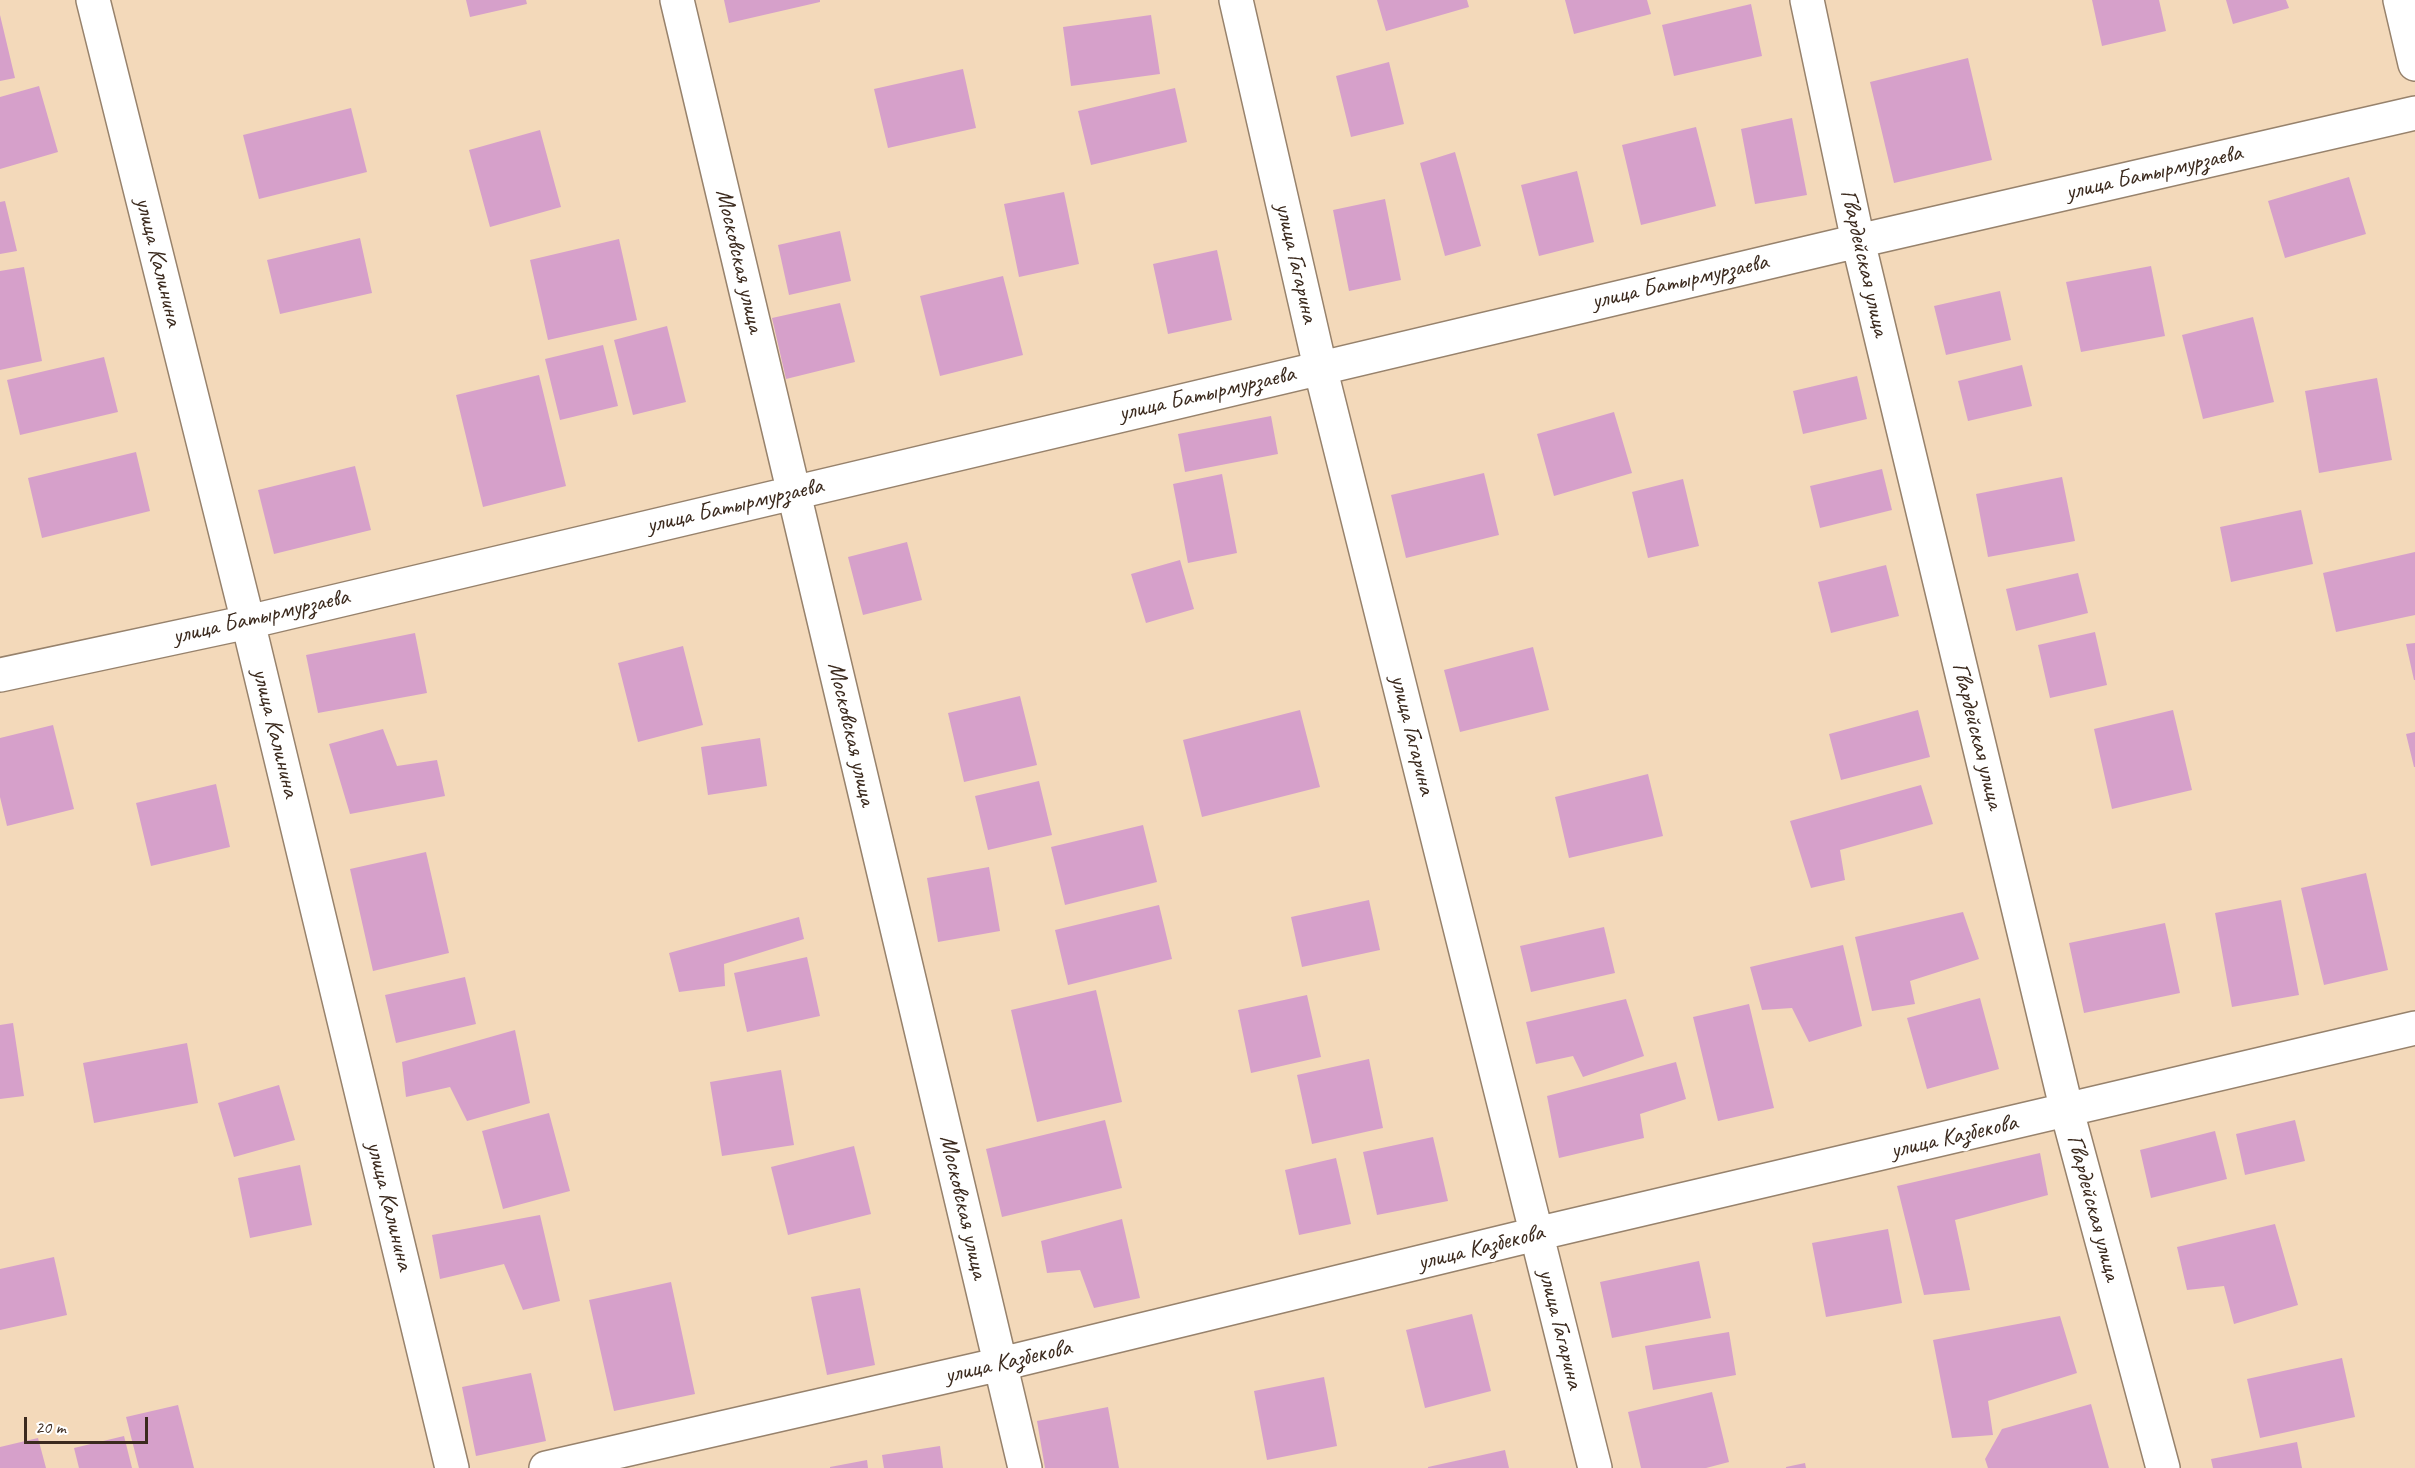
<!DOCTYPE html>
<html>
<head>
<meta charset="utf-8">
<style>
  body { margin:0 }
  #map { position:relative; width:2415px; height:1468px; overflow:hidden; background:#f3d9ba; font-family:Caveat,sans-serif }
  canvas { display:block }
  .scale { position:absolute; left:24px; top:1417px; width:124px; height:27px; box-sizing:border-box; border:3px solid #3b2a1e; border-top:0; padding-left:8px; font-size:18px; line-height:21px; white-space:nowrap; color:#3b2a1e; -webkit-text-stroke:4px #fff; paint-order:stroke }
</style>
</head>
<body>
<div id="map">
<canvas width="2415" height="1468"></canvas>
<div class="scale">20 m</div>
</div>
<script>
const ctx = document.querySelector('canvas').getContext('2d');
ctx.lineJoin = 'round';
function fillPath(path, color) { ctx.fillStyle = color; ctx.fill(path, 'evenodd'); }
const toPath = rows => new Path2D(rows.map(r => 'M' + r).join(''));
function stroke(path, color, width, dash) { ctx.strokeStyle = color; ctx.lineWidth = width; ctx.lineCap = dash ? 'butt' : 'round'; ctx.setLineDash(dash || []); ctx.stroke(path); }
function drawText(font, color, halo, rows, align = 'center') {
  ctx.font = font + ' Caveat,sans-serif'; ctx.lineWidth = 6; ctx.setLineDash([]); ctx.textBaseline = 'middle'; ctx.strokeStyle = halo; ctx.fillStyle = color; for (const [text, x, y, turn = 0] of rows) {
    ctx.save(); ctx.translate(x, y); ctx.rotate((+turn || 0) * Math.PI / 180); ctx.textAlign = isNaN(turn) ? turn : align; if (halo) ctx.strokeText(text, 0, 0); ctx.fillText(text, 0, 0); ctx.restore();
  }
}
fillPath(toPath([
  [466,0,526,0,527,4,470,17],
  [724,0,820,0,820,2,729,23],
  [1377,0,1467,0,1469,7,1386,31],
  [1565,0,1647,0,1651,14,1574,34],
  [2092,0,2159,0,2166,31,2102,46],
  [2226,0,2286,0,2289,8,2233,24],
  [1751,4,1762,56,1674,76,1662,25],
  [0,15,15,78,0,81],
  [1151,15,1160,74,1071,86,1063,27],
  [1968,58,1992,160,1894,183,1870,82],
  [1389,62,1404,124,1351,137,1336,76],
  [963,69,976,128,888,148,874,89],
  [39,86,58,152,0,169,0,97],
  [1175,88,1187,142,1091,165,1078,111],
  [351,108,367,172,259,199,243,135],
  [1792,118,1807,195,1755,204,1741,129],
  [1696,127,1716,206,1641,225,1622,145],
  [540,130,561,207,490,227,469,150],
  [1455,152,1481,246,1445,256,1420,163],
  [1577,171,1594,242,1539,256,1521,185],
  [2349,177,2366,234,2285,258,2268,201],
  [1064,192,1079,264,1019,277,1004,204],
  [1385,199,1401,280,1349,291,1333,210],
  [5,201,17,251,0,254,0,202],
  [840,231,851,281,789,295,778,245],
  [360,238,372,293,280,314,267,260],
  [619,239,637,320,548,340,530,260],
  [1217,250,1232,320,1168,334,1153,264],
  [2151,266,2165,336,2081,352,2066,282],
  [24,267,42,361,0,370,0,271],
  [1003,276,1023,355,940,376,920,296],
  [2000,291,2011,340,1946,355,1934,306],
  [840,303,855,362,786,379,772,318],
  [2253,317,2274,402,2203,419,2182,335],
  [667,326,686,402,633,415,614,340],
  [603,345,618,406,560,420,545,359],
  [104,357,118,412,20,435,7,380],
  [2022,365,2032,406,1968,421,1958,381],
  [539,375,566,486,483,507,456,395],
  [1857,376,1867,419,1803,434,1793,391],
  [2377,378,2392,460,2319,473,2305,391],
  [1614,412,1632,473,1554,496,1537,434],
  [1271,416,1278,454,1185,472,1178,434],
  [136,452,150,511,42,538,28,478],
  [355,466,371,530,274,554,258,490],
  [1882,469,1892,510,1820,528,1810,486],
  [1484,473,1499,535,1406,558,1391,495],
  [1222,474,1237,553,1188,563,1173,484],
  [2062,477,2075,541,1988,557,1976,494],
  [1683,479,1699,546,1648,558,1632,492],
  [2301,510,2313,564,2231,582,2220,527],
  [907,542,922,600,863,615,848,557],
  [2415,552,2415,615,2336,632,2323,573],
  [1180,560,1194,609,1146,623,1131,574],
  [1886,565,1899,616,1831,633,1818,582],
  [2078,573,2088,613,2016,631,2006,589],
  [2095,632,2107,685,2050,698,2038,645],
  [415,633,427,693,318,713,306,655],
  [2415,643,2415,680,2414,680,2406,644],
  [683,646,703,725,638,742,618,663],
  [1533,647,1549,710,1460,732,1444,670],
  [1020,696,1037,765,964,782,948,713],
  [1300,710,1320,787,1202,817,1183,740],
  [1918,710,1930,757,1841,780,1829,734],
  [2173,710,2192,790,2112,809,2094,729],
  [53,725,74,809,7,826,0,797,0,738],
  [383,729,397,766,437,760,445,796,350,814,329,744],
  [2415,732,2415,767,2414,767,2406,734],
  [760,738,767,786,708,795,701,747],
  [1648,774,1663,836,1569,858,1555,797],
  [1039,781,1052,835,988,850,975,796],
  [216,784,230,847,151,866,136,803],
  [1921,785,1933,824,1840,850,1845,880,1811,888,1790,821],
  [1143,825,1157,882,1065,905,1051,847],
  [426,852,449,953,373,971,350,869],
  [989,867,1000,931,938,942,927,878],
  [2366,873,2388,970,2324,985,2301,888],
  [1369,900,1380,950,1302,967,1291,917],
  [2281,900,2299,995,2232,1007,2215,913],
  [1159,905,1172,959,1068,985,1055,930],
  [1963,912,1979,959,1910,981,1915,1004,1872,1011,1855,937],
  [799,917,804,939,724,964,725,986,679,992,669,953],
  [2165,923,2180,993,2084,1013,2069,943],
  [1604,927,1615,973,1531,992,1520,946],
  [1843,945,1862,1026,1809,1042,1792,1008,1762,1010,1750,967],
  [807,957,820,1016,747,1032,734,973],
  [465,977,476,1024,396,1043,385,995],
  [1096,990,1122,1102,1037,1122,1011,1010],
  [1307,995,1321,1057,1251,1073,1238,1010],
  [1980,998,1999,1069,1927,1089,1907,1018],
  [1626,999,1644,1056,1583,1077,1573,1056,1536,1064,1526,1022],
  [1749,1004,1774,1108,1718,1121,1693,1017],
  [13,1023,24,1096,0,1099,0,1025],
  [515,1030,530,1103,467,1121,450,1087,406,1097,402,1062],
  [187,1043,198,1103,94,1123,83,1063],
  [1369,1059,1383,1128,1312,1144,1297,1075],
  [1676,1062,1686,1099,1640,1114,1644,1138,1559,1158,1547,1096],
  [781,1070,794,1145,722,1156,710,1082],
  [279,1085,295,1140,234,1157,218,1103],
  [549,1113,570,1191,503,1209,482,1131],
  [1105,1120,1122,1188,1002,1217,986,1149],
  [2295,1120,2305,1161,2245,1175,2236,1134],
  [2215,1131,2227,1179,2151,1198,2140,1150],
  [1433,1137,1448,1201,1377,1215,1363,1152],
  [854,1146,871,1214,788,1235,771,1167],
  [2040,1153,2048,1195,1955,1220,1970,1290,1924,1295,1897,1186],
  [1336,1158,1351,1224,1299,1235,1285,1170],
  [300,1165,312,1225,250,1238,238,1178],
  [540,1215,560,1301,523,1310,504,1264,440,1279,432,1235],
  [1122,1219,1140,1298,1094,1308,1080,1270,1047,1273,1041,1241],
  [2275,1224,2298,1305,2234,1324,2224,1286,2187,1290,2177,1247],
  [1888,1229,1902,1303,1826,1317,1812,1243],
  [54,1257,67,1315,0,1330,0,1269],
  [1699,1261,1711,1318,1612,1338,1600,1282],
  [671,1282,695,1394,614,1411,589,1300],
  [860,1288,875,1365,827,1375,811,1297],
  [1472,1314,1491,1391,1425,1408,1406,1330],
  [2060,1316,2077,1373,1988,1401,1993,1435,1952,1438,1933,1340],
  [1729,1332,1736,1375,1653,1390,1645,1346],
  [2342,1358,2355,1417,2260,1438,2247,1379],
  [531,1373,546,1441,476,1456,462,1387],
  [1324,1377,1337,1446,1267,1460,1254,1391],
  [1712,1392,1729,1462,1706,1468,1641,1468,1628,1412],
  [2091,1404,2109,1468,1988,1468,1985,1459,2002,1429],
  [178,1405,194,1468,139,1468,126,1417],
  [1108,1407,1119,1468,1045,1468,1037,1421],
  [124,1436,132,1468,79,1468,74,1448],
  [38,1438,46,1468,0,1468,0,1447],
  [2297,1442,2302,1468,2213,1468,2211,1459],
  [940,1446,943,1468,884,1468,882,1455],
  [1505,1450,1509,1468,1428,1468,1428,1467],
  [867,1460,868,1468,830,1468,830,1467],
  [1805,1463,1806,1468,1786,1468,1786,1467]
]), '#d6a0ca');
const minor = toPath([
  [93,0,248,622,452,1468],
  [677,0,1025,1468],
  [1236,0,1320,367,1595,1468],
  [1807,0,1858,241,2067,1111,2163,1468],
  [2400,0,2415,64],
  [0,675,248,622,1858,241,2415,113],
  [546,1468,1001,1364,1536,1234,2415,1028]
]);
stroke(minor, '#97826c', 36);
stroke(minor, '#fff', 33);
drawText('24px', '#3b2a1e', '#fff', [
  ["улица Батырмурзаева",2154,173,-13],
  ["Московская улица",739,261,77],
  ["улица Калинина",158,262,76],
  ["улица Гагарина",1296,263,77],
  ["Гвардейская улица",1864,263,77],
  ["улица Батырмурзаева",1680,282,-13],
  ["улица Батырмурзаева",1207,394,-13],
  ["улица Батырмурзаева",735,506,-13],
  ["улица Батырмурзаева",261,617,-13],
  ["улица Калинина",275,733,76],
  ["Московская улица",851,734,77],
  ["улица Гагарина",1412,735,76],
  ["Гвардейская улица",1977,736,76],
  ["улица Казбекова",1954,1137,-13],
  ["улица Калинина",389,1206,76],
  ["Московская улица",963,1207,77],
  ["Гвардейская улица",2093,1208,75],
  ["улица Казбекова",1481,1248,-14],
  ["улица Гагарина",1560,1329,76],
  ["улица Казбекова",1008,1362,-13]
]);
</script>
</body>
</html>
